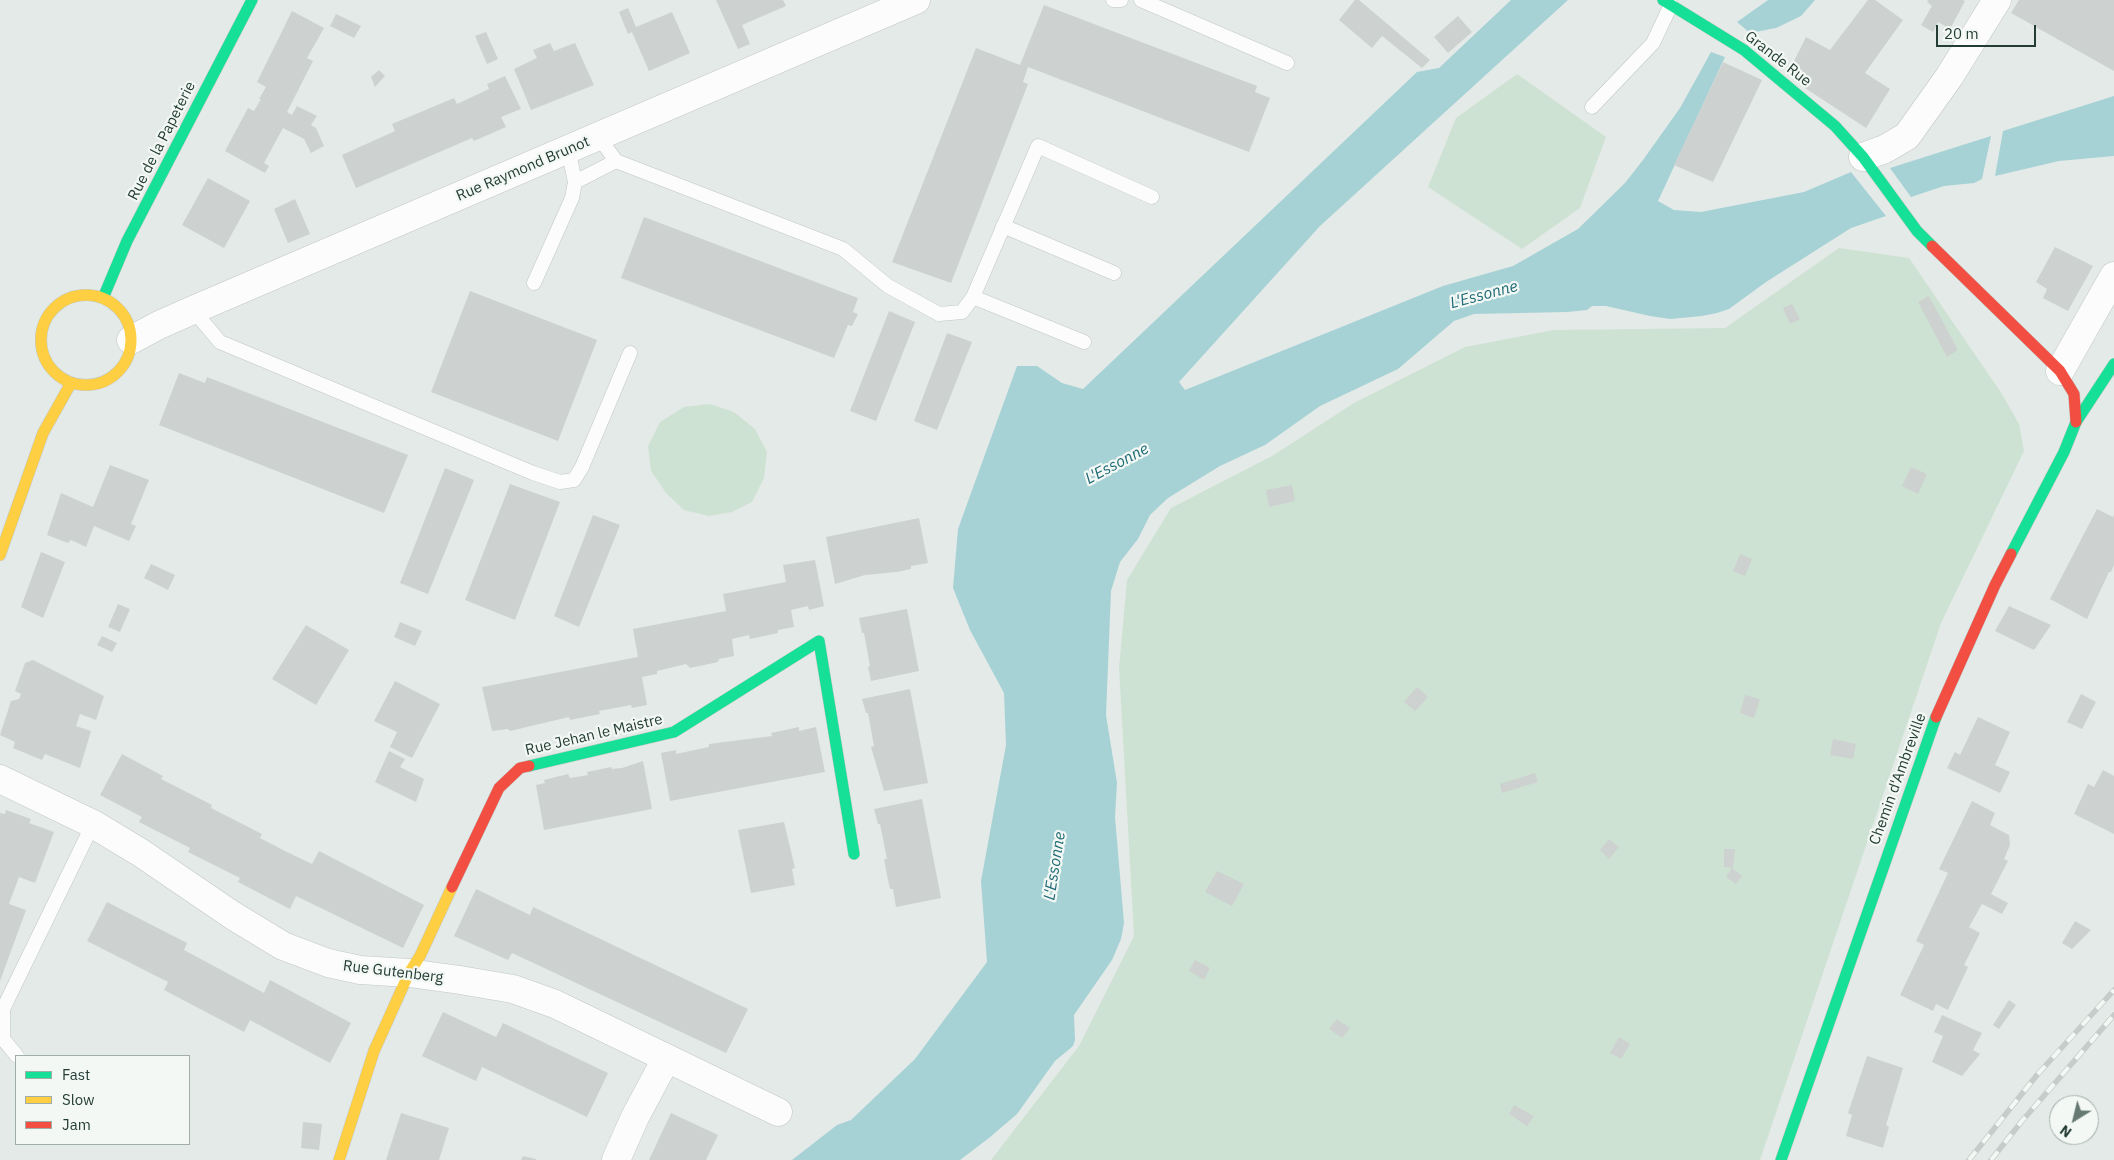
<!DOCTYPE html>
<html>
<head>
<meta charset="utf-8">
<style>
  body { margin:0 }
  #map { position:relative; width:2114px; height:1160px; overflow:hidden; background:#e4eae7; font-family:"IBM Plex Sans",sans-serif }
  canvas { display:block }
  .legend { position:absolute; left:15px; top:1055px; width:175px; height:90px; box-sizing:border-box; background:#f3f8f5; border:1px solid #a0ada8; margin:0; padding:6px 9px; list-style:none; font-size:15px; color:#233c34 }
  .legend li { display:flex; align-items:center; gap:10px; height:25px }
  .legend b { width:25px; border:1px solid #a0ada8 }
  .north { position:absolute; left:2049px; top:1095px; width:50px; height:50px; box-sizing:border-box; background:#f3f8f5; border:1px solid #a0ada8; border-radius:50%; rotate:216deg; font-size:14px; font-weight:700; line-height:20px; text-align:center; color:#233c34 }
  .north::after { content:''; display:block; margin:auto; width:18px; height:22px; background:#677973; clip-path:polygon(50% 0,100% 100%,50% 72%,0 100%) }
  .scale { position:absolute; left:1936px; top:25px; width:100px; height:22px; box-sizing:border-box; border:2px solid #233c34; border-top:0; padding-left:6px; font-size:15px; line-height:18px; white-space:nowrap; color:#233c34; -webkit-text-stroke:4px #f3f8f5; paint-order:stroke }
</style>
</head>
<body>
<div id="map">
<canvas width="2114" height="1160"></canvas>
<ul class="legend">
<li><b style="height:6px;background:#16e098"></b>Fast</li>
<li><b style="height:6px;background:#ffcf43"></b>Slow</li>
<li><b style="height:6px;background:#f24e42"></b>Jam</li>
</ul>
<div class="north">N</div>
<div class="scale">20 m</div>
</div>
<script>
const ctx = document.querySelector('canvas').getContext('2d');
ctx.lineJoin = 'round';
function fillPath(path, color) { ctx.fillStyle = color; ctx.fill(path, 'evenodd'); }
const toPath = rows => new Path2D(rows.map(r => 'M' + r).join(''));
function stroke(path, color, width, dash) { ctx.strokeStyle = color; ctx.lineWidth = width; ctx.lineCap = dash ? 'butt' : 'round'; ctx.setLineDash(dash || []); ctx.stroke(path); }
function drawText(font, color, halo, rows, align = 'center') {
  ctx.font = font + ' "IBM Plex Sans",sans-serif'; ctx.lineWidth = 4.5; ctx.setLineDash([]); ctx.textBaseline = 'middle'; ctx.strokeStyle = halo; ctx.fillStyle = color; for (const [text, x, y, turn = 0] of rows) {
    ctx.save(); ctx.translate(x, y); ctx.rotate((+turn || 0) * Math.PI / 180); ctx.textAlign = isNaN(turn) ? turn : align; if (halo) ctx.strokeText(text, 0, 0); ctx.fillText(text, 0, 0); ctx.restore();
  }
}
fillPath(toPath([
  [1517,74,1606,137,1580,208,1522,249,1428,187,1456,118],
  [1839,248,1909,258,2002,394,2019,424,2024,451,1941,623,1760,1160,991,1160,1079,1046,1134,936,1119,668,1127,580,1171,508,1272,456,1354,403,1465,347,1554,330,1725,328],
  [710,404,734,412,755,429,767,452,764,478,752,502,732,512,709,516,684,510,666,493,651,471,648,446,660,422,684,407]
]), '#cee2d3');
fillPath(toPath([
  [1511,0,1568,0,1320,226,1179,382,1185,390,1443,286,1513,266,1578,229,1625,183,1643,160,1680,108,1711,52,1725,57,1658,201,1674,210,1701,212,1804,192,1851,172,1886,216,1851,228,1766,282,1729,309,1717,313,1702,316,1670,319,1650,316,1606,306,1592,306,1587,310,1567,312,1474,314,1454,321,1398,369,1320,406,1265,445,1220,466,1168,498,1150,515,1138,539,1120,562,1111,591,1106,715,1117,783,1115,817,1124,923,1121,939,1112,960,1074,1015,1075,1040,1073,1046,1055,1061,1017,1114,989,1138,960,1160,792,1160,837,1125,851,1120,915,1059,987,962,981,881,1006,745,1004,693,970,630,953,588,958,529,1017,366,1037,366,1062,383,1083,389,1417,72,1439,68],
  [1768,0,1815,0,1801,16,1776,28,1750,33,1737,22],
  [2114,96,2114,156,2059,161,1995,176,2003,131],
  [1991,136,1982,179,1974,183,1944,186,1911,197,1890,168]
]), '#a6d2d6');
fillPath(toPath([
  [716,0,783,0,786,6,742,25,750,44,738,49],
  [1355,0,1359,0,1430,60,1422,68,1382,36,1372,48,1339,20],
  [1868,0,1875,0,1903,20,1865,73,1890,89,1866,128,1805,88,1788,73,1806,37,1830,50],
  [1928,0,1963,0,1965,1,1950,29,1938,22,1933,32,1921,25,1932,6,1927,2],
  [2019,0,2114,0,2114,71,2011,13],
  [1044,5,1257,86,1255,92,1270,98,1249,152,1028,67,1023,82,1028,84,951,283,892,262,976,48,1020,65],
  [628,8,636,27,672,12,690,53,649,71,632,32,628,34,619,12],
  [292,11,324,28,307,58,313,61,287,112,292,115,297,106,317,116,311,125,316,128,324,146,311,153,304,139,283,128,264,163,269,166,265,173,225,151,248,108,254,111,261,99,259,99,266,87,257,82],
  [336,14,361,26,354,38,330,26],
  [1458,16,1472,32,1448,53,1434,37],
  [486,32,498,59,487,64,475,36],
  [550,43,554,51,575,43,594,85,531,110,514,69,537,58,533,50],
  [1723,62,1762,80,1713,182,1674,165],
  [379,70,385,76,375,87,371,77],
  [505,76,521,109,501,117,506,127,474,141,472,138,356,188,342,155,395,131,392,124,454,98,457,104,489,89,487,84],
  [208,178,250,201,224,248,182,225],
  [295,199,310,234,288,243,274,209],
  [644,217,858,298,853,312,858,314,852,326,848,325,834,358,621,278],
  [2055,247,2093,266,2068,311,2043,298,2047,289,2036,282],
  [470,291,597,340,558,441,431,392],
  [1929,296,1958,350,1947,357,1918,302],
  [1792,304,1800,319,1790,324,1783,308],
  [889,311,915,322,876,421,850,411],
  [947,333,972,342,937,430,914,421],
  [179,373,205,383,207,377,408,455,384,513,159,425],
  [110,465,149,480,131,524,136,526,129,541,94,526,86,547,71,540,68,543,47,535,61,493,93,507],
  [1911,467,1927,474,1918,494,1902,486],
  [445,468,474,480,428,594,400,583],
  [510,484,560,502,515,620,465,600],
  [1292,485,1295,501,1269,507,1266,490],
  [2097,509,2113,517,2114,514,2114,565,2111,572,2109,572,2087,619,2050,599],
  [593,515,620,525,579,627,554,616],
  [919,518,928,563,911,566,911,569,897,572,865,575,835,584,826,537],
  [41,552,65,562,43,618,21,607],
  [1740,554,1752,559,1745,576,1733,571],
  [815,560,824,606,809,610,808,606,791,610,794,627,778,630,778,633,750,639,749,635,732,639,734,656,719,659,718,662,690,668,686,664,657,671,657,674,642,677,647,705,632,708,631,705,599,711,600,714,570,720,569,717,510,731,508,729,492,731,482,687,638,657,633,629,726,611,723,594,786,582,783,565],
  [151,564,175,575,168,590,144,578],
  [118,604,130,609,120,632,108,627],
  [2009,606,2051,625,2034,650,1995,631],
  [907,609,919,671,871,681,868,667,870,666,864,633,862,633,859,618],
  [400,622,422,631,415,646,394,637],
  [306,625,349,650,316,705,272,679],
  [102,636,117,643,112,652,97,645],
  [33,660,104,696,96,720,80,714,76,726,91,731,80,768,45,754,42,760,13,748,15,742,0,735,11,701,19,699,21,694,15,691,25,663],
  [395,681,440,704,412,758,390,747,397,732,374,721],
  [1417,687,1428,697,1415,711,1404,702],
  [910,689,928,783,884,791,871,747,874,746,868,713,866,713,862,699],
  [2081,694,2096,702,2082,729,2067,722],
  [1745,695,1760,699,1754,718,1740,713],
  [1978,717,2010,732,1995,765,2010,772,2000,793,1947,768,1955,752,1960,755],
  [799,727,799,731,816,727,825,772,670,801,661,753,676,750,676,754,709,747,709,744,772,736,771,733],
  [1833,739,1856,744,1853,759,1830,755],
  [389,751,405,759,400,767,424,779,416,802,375,782],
  [122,754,163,776,161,779,212,805,211,808,262,834,260,838,285,851,312,864,319,851,424,905,403,948,296,896,290,909,238,882,240,878,188,852,190,848,139,822,142,817,100,795],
  [643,761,652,809,544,830,536,785,545,783,544,780,568,774,570,778,588,775,587,772,611,767,612,769,622,768],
  [2103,770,2114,776,2114,834,2074,814,2088,784,2094,787],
  [1535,773,1538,782,1502,793,1500,784],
  [922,799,941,898,896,907,893,889,890,889,887,875,884,859,887,859,880,824,878,824,874,809],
  [1972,801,1995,813,1990,825,2009,835,2010,845,2004,859,2008,861,1991,894,2008,903,2002,914,1982,904,1969,927,1980,933,1964,965,1968,967,1948,1010,1936,1004,1933,1011,1900,995,1924,945,1916,941,1948,873,1939,869],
  [6,810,31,819,29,823,54,832,35,883,19,877,9,904,26,910,0,981,0,813,5,814],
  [784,822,795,868,792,869,795,885,751,893,738,830],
  [1609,839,1619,847,1609,859,1600,850],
  [1724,849,1735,849,1733,868,1724,867],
  [1732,868,1742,876,1736,884,1726,877],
  [1217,871,1244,884,1232,906,1205,892],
  [476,889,530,915,533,907,748,1009,726,1053,512,953,508,960,454,936],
  [107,902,187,943,184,950,264,993,270,980,351,1023,330,1063,250,1020,244,1032,164,990,168,982,87,941],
  [2075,921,2091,930,2072,949,2062,943],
  [1195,960,1210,968,1204,980,1189,971],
  [2009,1000,2016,1005,1999,1029,1993,1025],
  [443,1012,496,1037,503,1023,608,1073,587,1117,482,1067,476,1081,422,1056],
  [1942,1015,1982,1033,1973,1050,1980,1054,1962,1076,1932,1062,1943,1036,1934,1032],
  [1337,1019,1350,1028,1342,1038,1329,1029],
  [1619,1037,1630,1044,1621,1059,1610,1053],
  [1867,1056,1903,1068,1886,1125,1889,1127,1883,1148,1846,1136,1852,1115,1848,1113],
  [1514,1105,1534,1116,1527,1126,1509,1114],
  [401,1113,449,1128,439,1160,386,1160],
  [671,1113,718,1135,706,1160,649,1160],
  [303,1122,322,1124,319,1150,301,1148],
  [523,1156,536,1159,536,1160,521,1160]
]), '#cdd2d0');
const lane = toPath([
  [1113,0,1121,0],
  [1141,0,1287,63],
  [1592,107,1653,43,1671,5],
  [598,136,616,161,843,249,888,286,939,314,962,312,973,297,1038,146,1152,197],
  [575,182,616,161],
  [1003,226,1114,273],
  [534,283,572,198,575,182,568,149],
  [973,297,1084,342],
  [193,310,220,342,533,473,560,482,574,480,582,467,630,353],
  [17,1056,3,1039,3,1009,93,824]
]);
const street = toPath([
  [1863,157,1885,149,1907,136,1949,77,1997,0],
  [131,340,159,325,193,310,916,0],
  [2060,371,2114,276],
  [0,779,93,824,141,853,232,915,283,946,328,963,360,970,409,973,460,980,513,989,555,1004,778,1112],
  [616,1160,635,1117,666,1059]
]);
const fast = toPath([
  [1663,0,1744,50,1835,126,1863,157,1917,231,1932,246],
  [103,298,127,241,252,0],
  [2011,554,2064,452,2076,422,2114,364],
  [529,766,674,732,819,641,854,854],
  [1781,1160,1936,717]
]);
const slow = toPath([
  '41 340a45 45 0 1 1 90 0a45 45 0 1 1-90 0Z',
  [0,555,43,433,71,383],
  [339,1160,374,1051,409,973,420,956,452,887]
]);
const jam = toPath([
  [1932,246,2060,371,2074,394,2076,422],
  [1936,717,1995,585,2011,554],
  [452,887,499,788,520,768,529,766]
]);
stroke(lane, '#c1c7c4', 15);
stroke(street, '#c1c7c4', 29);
stroke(fast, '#c0c7c4', 12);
stroke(slow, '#c0c7c4', 12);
stroke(jam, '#c0c7c4', 12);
stroke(lane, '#fbfcfb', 14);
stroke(street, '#fbfcfb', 28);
stroke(fast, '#16e098', 11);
stroke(slow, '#ffcf43', 11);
stroke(jam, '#f24e42', 11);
const rail = toPath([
  [1969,1160,2037,1075,2114,990],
  [1991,1160,2022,1121,2114,1015]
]);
stroke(rail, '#c7cbc9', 5.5);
stroke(rail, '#f3f8f5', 4, [11]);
drawText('15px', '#233c34', '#f3f8f5', [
  ["Grande Rue",1778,59,38],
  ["Rue de la Papeterie",162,141,-63],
  ["Rue Raymond Brunot",523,169,-23],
  ["Rue Jehan le Maistre",594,735,-13],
  ["Chemin d'Ambreville",1898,779,-70],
  ["Rue Gutenberg",393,972,7]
]);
drawText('italic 16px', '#1f6b76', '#f3f8f5', [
  ["L'Essonne",1484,295,-15],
  ["L'Essonne",1117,464,-28],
  ["L'Essonne",1055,866,-81]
]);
</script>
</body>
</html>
